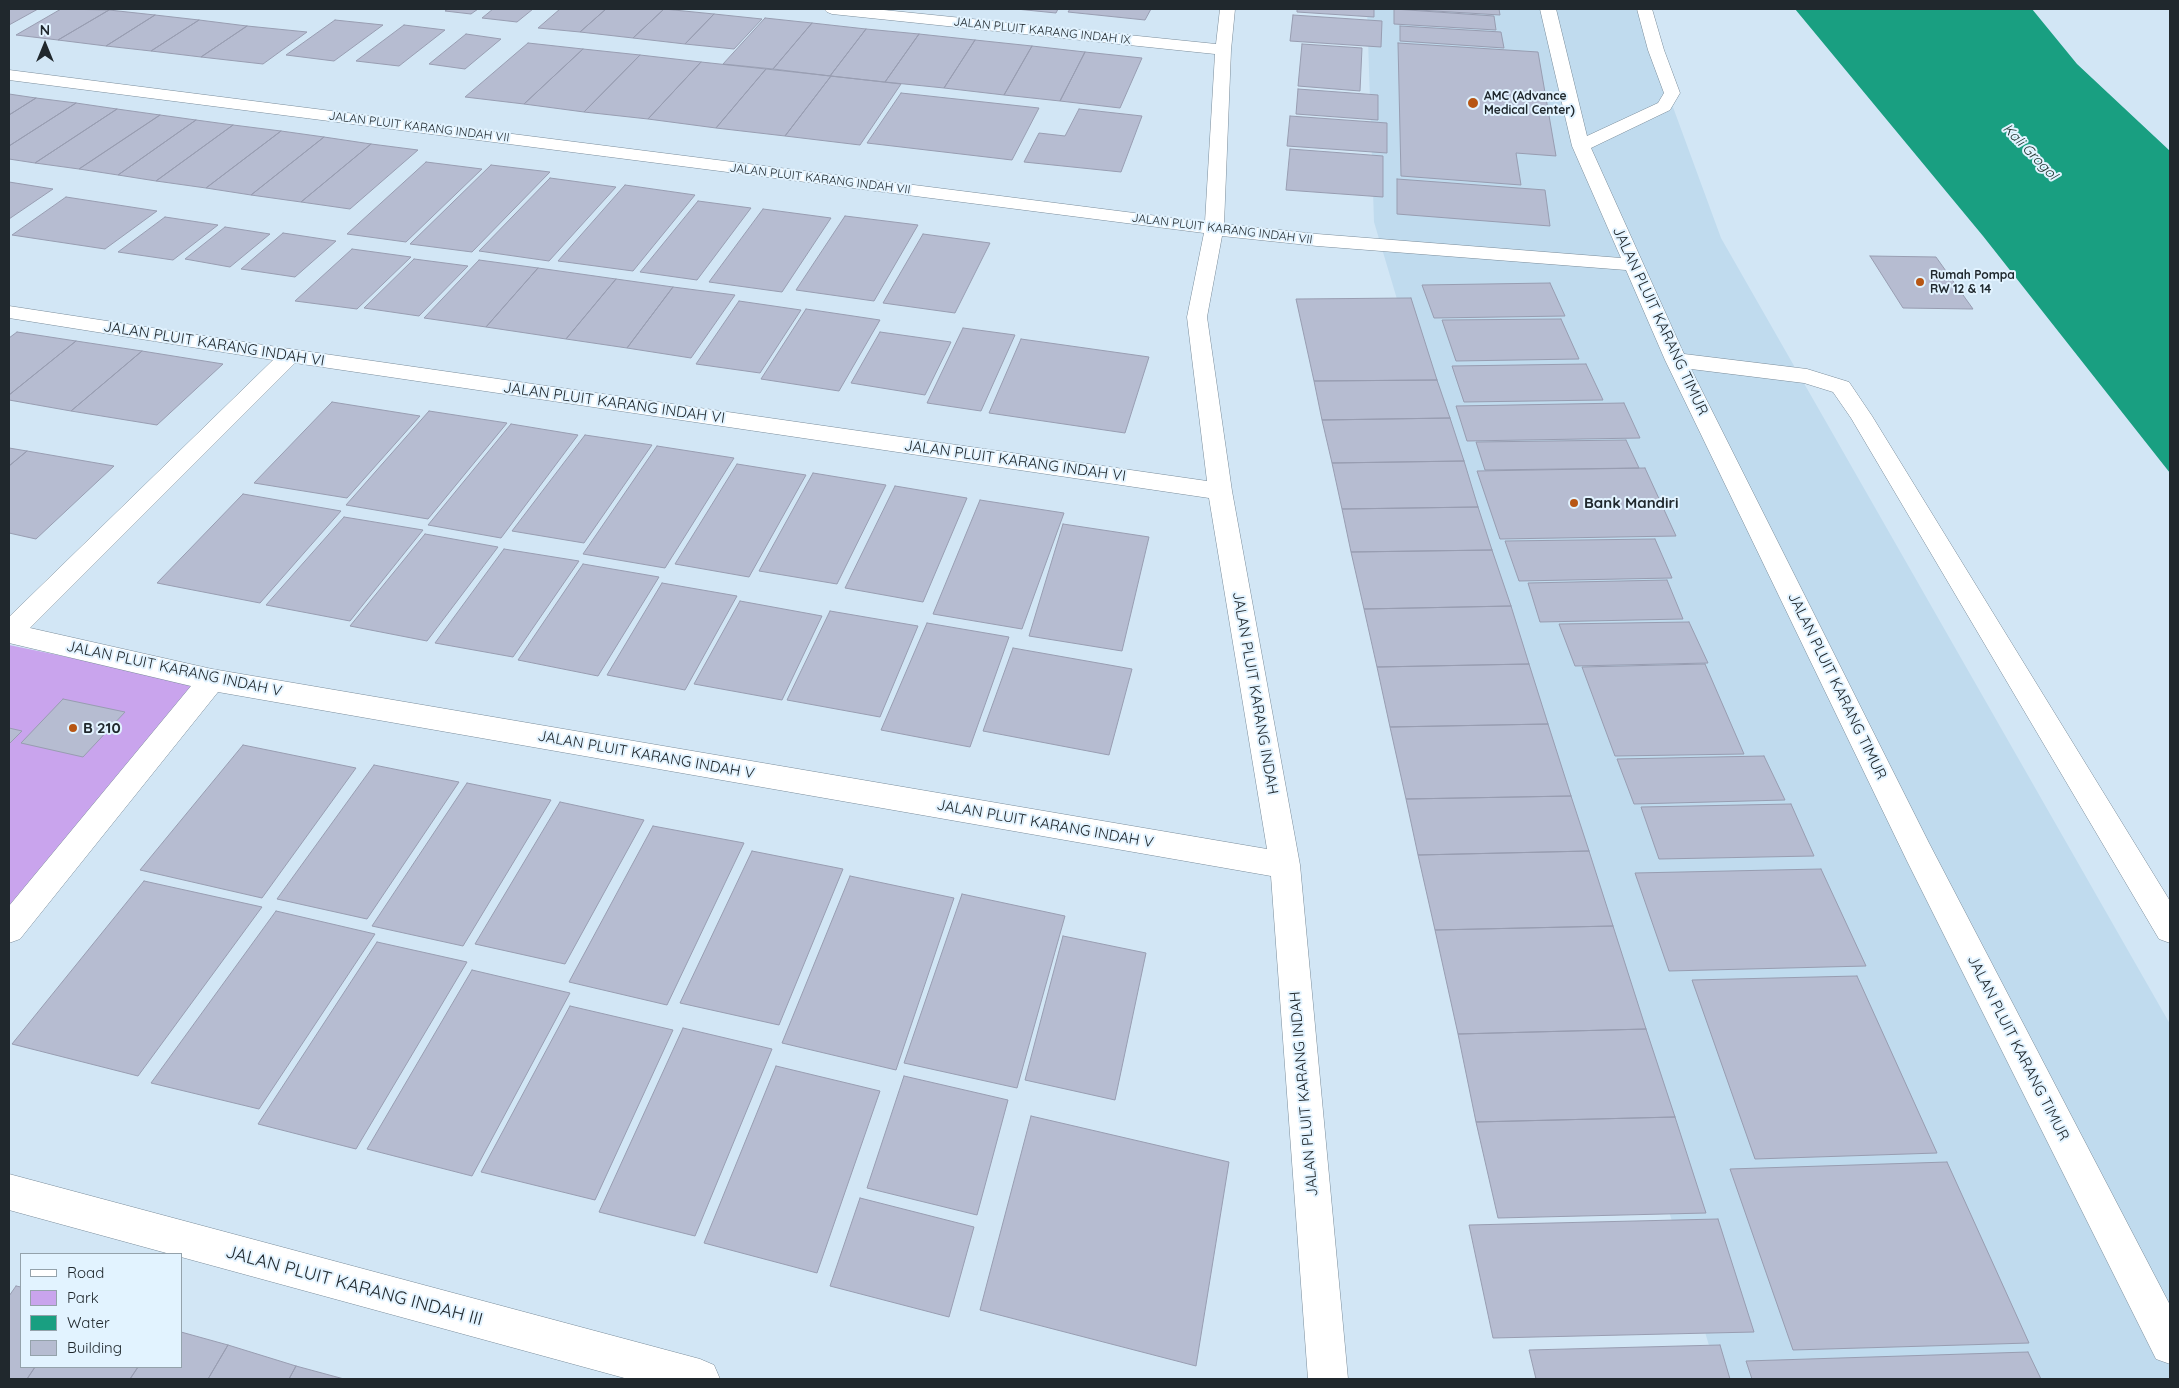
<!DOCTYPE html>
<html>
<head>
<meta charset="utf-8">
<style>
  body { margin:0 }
  #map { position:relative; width:2179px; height:1388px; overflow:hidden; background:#d2e6f5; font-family:Quicksand,sans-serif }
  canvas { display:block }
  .frame { position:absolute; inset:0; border:10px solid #20282d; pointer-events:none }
  .legend { position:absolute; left:20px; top:1253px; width:162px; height:115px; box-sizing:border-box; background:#e2f3ff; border:1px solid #94a2ab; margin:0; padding:6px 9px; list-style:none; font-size:15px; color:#20282d }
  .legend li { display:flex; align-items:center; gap:10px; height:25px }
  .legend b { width:25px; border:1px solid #94a2ab }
  .north { position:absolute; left:20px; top:20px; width:50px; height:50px; -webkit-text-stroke:4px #e2f3ff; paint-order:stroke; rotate:0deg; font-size:14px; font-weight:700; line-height:20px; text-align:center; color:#20282d }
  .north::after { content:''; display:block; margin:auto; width:18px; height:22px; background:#20282d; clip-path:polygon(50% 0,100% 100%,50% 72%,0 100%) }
</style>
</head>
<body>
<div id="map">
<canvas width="2179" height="1388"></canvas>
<div class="frame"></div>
<ul class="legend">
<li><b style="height:6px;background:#fff"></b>Road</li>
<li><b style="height:14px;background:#c9a4ed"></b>Park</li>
<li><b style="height:14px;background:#199f81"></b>Water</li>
<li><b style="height:14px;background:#b6bcd1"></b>Building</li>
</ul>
<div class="north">N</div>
</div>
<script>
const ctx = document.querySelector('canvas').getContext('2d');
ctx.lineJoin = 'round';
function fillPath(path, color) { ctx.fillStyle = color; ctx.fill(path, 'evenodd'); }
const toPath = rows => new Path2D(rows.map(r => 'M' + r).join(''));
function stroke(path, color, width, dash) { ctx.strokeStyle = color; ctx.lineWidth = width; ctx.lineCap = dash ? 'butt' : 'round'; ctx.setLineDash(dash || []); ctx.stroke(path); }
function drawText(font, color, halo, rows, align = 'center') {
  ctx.font = font + ' Quicksand,sans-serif'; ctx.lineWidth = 4; ctx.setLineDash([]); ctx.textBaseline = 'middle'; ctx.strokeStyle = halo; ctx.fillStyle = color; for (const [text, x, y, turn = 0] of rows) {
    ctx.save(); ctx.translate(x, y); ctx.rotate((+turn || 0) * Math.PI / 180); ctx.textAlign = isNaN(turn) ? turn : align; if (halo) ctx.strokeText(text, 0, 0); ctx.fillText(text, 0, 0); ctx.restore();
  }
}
fillPath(toPath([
  [1367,9,1637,9,1721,238,2170,1024,2170,1379,1719,1379,1374,222]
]), '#c0dbee');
fillPath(toPath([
  [9,645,203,685,9,906]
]), '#c9a4ed');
fillPath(toPath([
  [1795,9,2032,9,2077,64,2170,151,2170,473,1983,236]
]), '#199f81');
const building = toPath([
  [9,9,38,9,9,25,9,9],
  [61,9,109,10,58,40,16,35,61,9],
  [448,9,478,9,471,14,445,11,448,9],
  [493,9,533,9,517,22,482,18,493,9],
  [560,9,606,9,580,32,538,28,560,9],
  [606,9,664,9,633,38,580,32,606,9],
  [664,9,714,14,685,44,633,38,664,9],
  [1016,9,1058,9,1056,13,1016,9],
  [1070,9,1151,9,1145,20,1068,12,1070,9],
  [1297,9,1374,9,1374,17,1297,12,1297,9],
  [1394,9,1494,16,1496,30,1394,24,1394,9],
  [1402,9,1499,9,1500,15,1402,9],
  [109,10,155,15,106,46,58,40,109,10],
  [714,14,762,19,734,49,685,44,714,14],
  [155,15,199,20,151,51,106,46,155,15],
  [1293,15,1382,21,1381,47,1290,41,1293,15],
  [765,18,812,23,773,69,723,64,765,18],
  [199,20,247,26,201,57,151,51,199,20],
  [335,20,383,25,334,61,286,55,335,20],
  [812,23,866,29,830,76,773,69,812,23],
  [404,25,445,30,399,66,356,61,404,25],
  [247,26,307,32,263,64,201,57,247,26],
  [1400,26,1501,32,1504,48,1400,41,1400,26],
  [866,29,919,34,885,82,830,76,866,29],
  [466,34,501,39,465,69,429,64,466,34],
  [919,34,975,40,944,88,885,82,919,34],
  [975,40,1032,46,1004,95,944,88,975,40],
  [528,43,583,49,524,104,465,97,528,43],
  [1398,43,1538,52,1556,156,1516,153,1521,185,1401,176,1398,43],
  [1302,44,1362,48,1360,91,1298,86,1302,44],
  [1032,46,1085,52,1060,101,1004,95,1032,46],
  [583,49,640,55,584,112,524,104,583,49],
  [1085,52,1142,58,1120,108,1060,101,1085,52],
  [640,55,701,62,648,119,584,112,640,55],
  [701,62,766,69,716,128,648,119,701,62],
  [766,69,831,76,785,136,716,128,766,69],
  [831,76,901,84,860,145,785,136,831,76],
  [1298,89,1378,95,1378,120,1296,114,1298,89],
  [901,93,1039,108,1012,160,867,143,901,93],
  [9,94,36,98,9,115,9,94],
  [36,98,76,103,9,146,9,115,36,98],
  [76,103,117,109,35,163,9,159,9,146,76,103],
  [117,109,160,115,79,169,35,163,117,109],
  [1079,109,1142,116,1121,172,1024,162,1039,133,1065,136,1079,109],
  [160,115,196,120,118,175,79,169,160,115],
  [1290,116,1387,123,1387,153,1287,146,1290,116],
  [196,120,233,125,156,181,118,175,196,120],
  [233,125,281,131,206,188,156,181,233,125],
  [281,131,324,137,251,195,206,188,281,131],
  [324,137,371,144,301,202,251,195,324,137],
  [371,144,418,150,350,209,301,202,371,144],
  [1290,149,1383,156,1383,197,1286,190,1290,149],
  [426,162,482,169,406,242,347,234,426,162],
  [491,165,550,172,472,252,410,244,491,165],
  [550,178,616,187,549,261,479,251,550,178],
  [1397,179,1545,190,1550,226,1397,214,1397,179],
  [9,182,53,189,9,219,9,182],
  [625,185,695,195,633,271,558,261,625,185],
  [66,197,157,211,105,249,12,235,66,197],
  [698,201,751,208,697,280,640,272,698,201],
  [763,209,831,218,782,292,709,282,763,209],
  [845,216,918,225,874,301,796,290,845,216],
  [165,217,218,225,173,260,118,252,165,217],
  [225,227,270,234,230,267,185,259,225,227],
  [283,233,336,241,295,277,241,269,283,233],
  [923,234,990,243,955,313,883,303,923,234],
  [352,249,411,257,357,309,295,301,352,249],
  [1870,256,1936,257,1973,309,1903,308,1870,256],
  [414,259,468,266,419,316,364,308,414,259],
  [479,260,538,268,486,327,424,318,479,260],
  [538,268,616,279,566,339,486,327,538,268],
  [616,279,673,287,627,348,566,339,616,279],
  [1550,283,1565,316,1434,318,1422,285,1550,283],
  [673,287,735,295,691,358,627,348,673,287],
  [1411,298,1437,380,1314,381,1296,299,1411,298],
  [739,301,801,310,760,373,696,364,739,301],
  [806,309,880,320,839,391,761,379,806,309],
  [1561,319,1579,359,1456,361,1442,320,1561,319],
  [963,328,1015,335,981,411,927,403,963,328],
  [17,332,76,341,9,395,9,338,17,332],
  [880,332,951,342,925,395,851,383,880,332],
  [1021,339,1149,357,1125,433,989,413,1021,339],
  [76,341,142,351,71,411,9,400,9,395,76,341],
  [142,351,223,364,157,425,71,411,142,351],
  [1586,364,1603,400,1464,402,1452,366,1586,364],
  [1437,380,1450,418,1322,420,1314,381,1437,380],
  [332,402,420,416,347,498,254,483,332,402],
  [1624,403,1640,438,1467,441,1456,406,1624,403],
  [429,411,507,423,428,519,346,505,429,411],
  [1450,418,1464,461,1332,463,1322,420,1450,418],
  [511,424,578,435,501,538,428,525,511,424],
  [585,435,652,445,584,543,512,531,585,435],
  [1626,440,1639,468,1485,470,1476,442,1626,440],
  [657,446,734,458,665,568,583,554,657,446],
  [9,448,27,451,9,466,9,448],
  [27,451,114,466,36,539,9,533,9,466,27,451],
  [1464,461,1478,507,1342,509,1332,463,1464,461],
  [737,464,806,475,749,577,675,564,737,464],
  [1645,468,1676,536,1500,539,1477,471,1645,468],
  [813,473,886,485,837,584,759,571,813,473],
  [895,486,967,498,923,602,845,588,895,486],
  [243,494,341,511,260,603,157,583,243,494],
  [980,500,1064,513,1022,629,933,614,980,500],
  [1478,507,1492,550,1351,552,1342,509,1478,507],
  [344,517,423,530,350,621,266,605,344,517],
  [1063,524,1149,537,1122,651,1029,636,1063,524],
  [425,534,498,547,427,641,350,626,425,534],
  [1655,539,1672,578,1519,581,1505,541,1655,539],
  [504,549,579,561,513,657,435,643,504,549],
  [1492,550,1511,606,1364,609,1351,552,1492,550],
  [583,564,659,577,598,676,518,660,583,564],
  [1667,580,1683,619,1540,622,1528,583,1667,580],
  [662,583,737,596,685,690,607,675,662,583],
  [740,601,822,616,782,700,694,684,740,601],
  [1511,606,1529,664,1377,667,1364,609,1511,606],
  [830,611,918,626,880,717,787,700,830,611],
  [1689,622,1708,663,1575,666,1559,624,1689,622],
  [927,623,1009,637,970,747,881,730,927,623],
  [1013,648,1132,669,1109,755,983,731,1013,648],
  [1529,664,1548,724,1390,727,1377,667,1529,664],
  [1705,664,1744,754,1615,756,1582,667,1705,664],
  [63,699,125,712,83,757,21,743,63,699],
  [1548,724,1571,796,1406,799,1390,727,1548,724],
  [9,728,22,731,9,744,9,728],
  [243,745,356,768,262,898,140,870,243,745],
  [1764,756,1785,800,1634,804,1617,759,1764,756],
  [374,765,459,782,367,919,277,899,374,765],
  [467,783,551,800,463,946,372,926,467,783],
  [1571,796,1589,851,1418,855,1406,799,1571,796],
  [560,802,644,820,565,964,475,944,560,802],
  [1791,804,1814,856,1659,859,1641,807,1791,804],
  [653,826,744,843,667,1005,569,982,653,826],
  [752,851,843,869,779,1025,680,1003,752,851],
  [1589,851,1613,926,1435,930,1418,855,1589,851],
  [1821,869,1866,966,1669,971,1635,873,1821,869],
  [850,876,954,898,896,1070,782,1043,850,876],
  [144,881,262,907,138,1076,12,1044,144,881],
  [962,894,1065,916,1017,1088,904,1063,962,894],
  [276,911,375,934,259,1109,151,1083,276,911],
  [1613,926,1646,1029,1458,1034,1435,930,1613,926],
  [1063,936,1146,953,1115,1100,1025,1080,1063,936],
  [377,942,467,962,356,1149,258,1124,377,942],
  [472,970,570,993,472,1176,367,1149,472,970],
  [1857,976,1937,1153,1755,1159,1692,980,1857,976],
  [570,1006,673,1030,595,1200,481,1172,570,1006],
  [683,1028,772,1049,695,1236,599,1212,683,1028],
  [1646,1029,1675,1117,1476,1122,1458,1034,1646,1029],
  [776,1066,880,1091,817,1273,704,1243,776,1066],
  [904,1076,1008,1100,977,1215,867,1188,904,1076],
  [1031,1116,1229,1162,1196,1366,980,1310,1031,1116],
  [1675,1117,1706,1213,1498,1218,1476,1122,1675,1117],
  [1947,1162,2029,1343,1793,1350,1730,1169,1947,1162],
  [860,1198,974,1227,949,1317,830,1286,860,1198],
  [1718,1219,1754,1332,1493,1338,1469,1225,1718,1219],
  [16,1286,21,1287,21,1367,35,1367,27,1379,9,1379,9,1296,16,1286],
  [181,1332,228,1345,208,1379,130,1379,138,1367,181,1367,181,1332],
  [228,1345,296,1366,289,1379,208,1379,228,1345],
  [1720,1345,1730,1379,1536,1379,1529,1350,1720,1345],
  [2028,1352,2041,1379,1752,1379,1746,1361,2028,1352],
  [296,1366,344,1379,289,1379,296,1366],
  [35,1367,138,1367,130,1379,27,1379,35,1367]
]);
fillPath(building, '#b6bcd1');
stroke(building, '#989db1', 1);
const minor = toPath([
  [824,9,874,9,1216,44,1220,9,1235,9,1231,50,1224,224,1317,234,1621,258,1572,146,1540,9,1556,9,1587,136,1658,103,1664,93,1648,50,1637,9,1652,9,1664,50,1680,93,1670,110,1591,148,1684,354,1807,369,1849,382,1872,416,2170,901,2170,943,2159,939,1851,418,1833,392,1804,383,1691,369,1929,843,2170,1305,2170,1364,2156,1359,1907,861,1665,360,1626,270,1317,246,1222,236,1207,317,1232,491,1300,865,1348,1379,1308,1379,1271,876,218,692,20,939,9,943,9,906,191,686,9,643,9,617,273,360,9,318,9,306,290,349,1207,481,1187,317,1204,233,9,80,9,70,1205,222,1215,54,832,14,827,12,824,9],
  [295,363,1209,498,1267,849,212,669,30,628,295,363],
  [9,1174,700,1359,714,1365,720,1379,628,1379,181,1257,181,1254,170,1254,9,1210,9,1174]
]);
stroke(minor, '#7b8d9b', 1);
fillPath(minor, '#fff');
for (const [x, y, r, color] of [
  [1473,103,6,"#b75614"],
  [1920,282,5,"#b75614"],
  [1574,503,5,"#b75614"],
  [73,728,5,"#b75614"]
]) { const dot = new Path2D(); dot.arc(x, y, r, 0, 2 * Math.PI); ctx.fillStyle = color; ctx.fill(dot); stroke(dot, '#e2f3ff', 2); }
drawText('12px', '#20282d', '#e2f3ff', [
  ["JALAN PLUIT KARANG INDAH IX",1042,31,6],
  ["JALAN PLUIT KARANG INDAH VII",419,127,7],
  ["JALAN PLUIT KARANG INDAH VII",820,179,7],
  ["JALAN PLUIT KARANG INDAH VII",1222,229,7]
]);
drawText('bold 12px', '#20282d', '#e2f3ff', [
  ["AMC (Advance",1484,96],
  ["Medical Center)",1484,110],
  ["Rumah Pompa",1930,275],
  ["RW 12 & 14",1930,289]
], 'left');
drawText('italic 14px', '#1b302a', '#e2f3ff', [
  ["Kali Grogol",2030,152,46]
]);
drawText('15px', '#20282d', '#e2f3ff', [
  ["JALAN PLUIT KARANG TIMUR",1660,321,65],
  ["JALAN PLUIT KARANG INDAH VI",214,344,9],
  ["JALAN PLUIT KARANG INDAH VI",614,403,8],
  ["JALAN PLUIT KARANG INDAH VI",1015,461,8],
  ["JALAN PLUIT KARANG INDAH V",174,669,12],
  ["JALAN PLUIT KARANG TIMUR",1837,686,64],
  ["JALAN PLUIT KARANG INDAH",1255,693,80],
  ["JALAN PLUIT KARANG INDAH V",646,755,10],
  ["JALAN PLUIT KARANG INDAH V",1045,824,10],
  ["JALAN PLUIT KARANG TIMUR",2018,1048,63],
  ["JALAN PLUIT KARANG INDAH",1304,1094,-95]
]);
drawText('bold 15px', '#20282d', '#e2f3ff', [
  ["Bank Mandiri",1584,503],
  ["B 210",83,728]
], 'left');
drawText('18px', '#20282d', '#e2f3ff', [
  ["JALAN PLUIT KARANG INDAH III",354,1286,15]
]);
</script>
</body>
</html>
